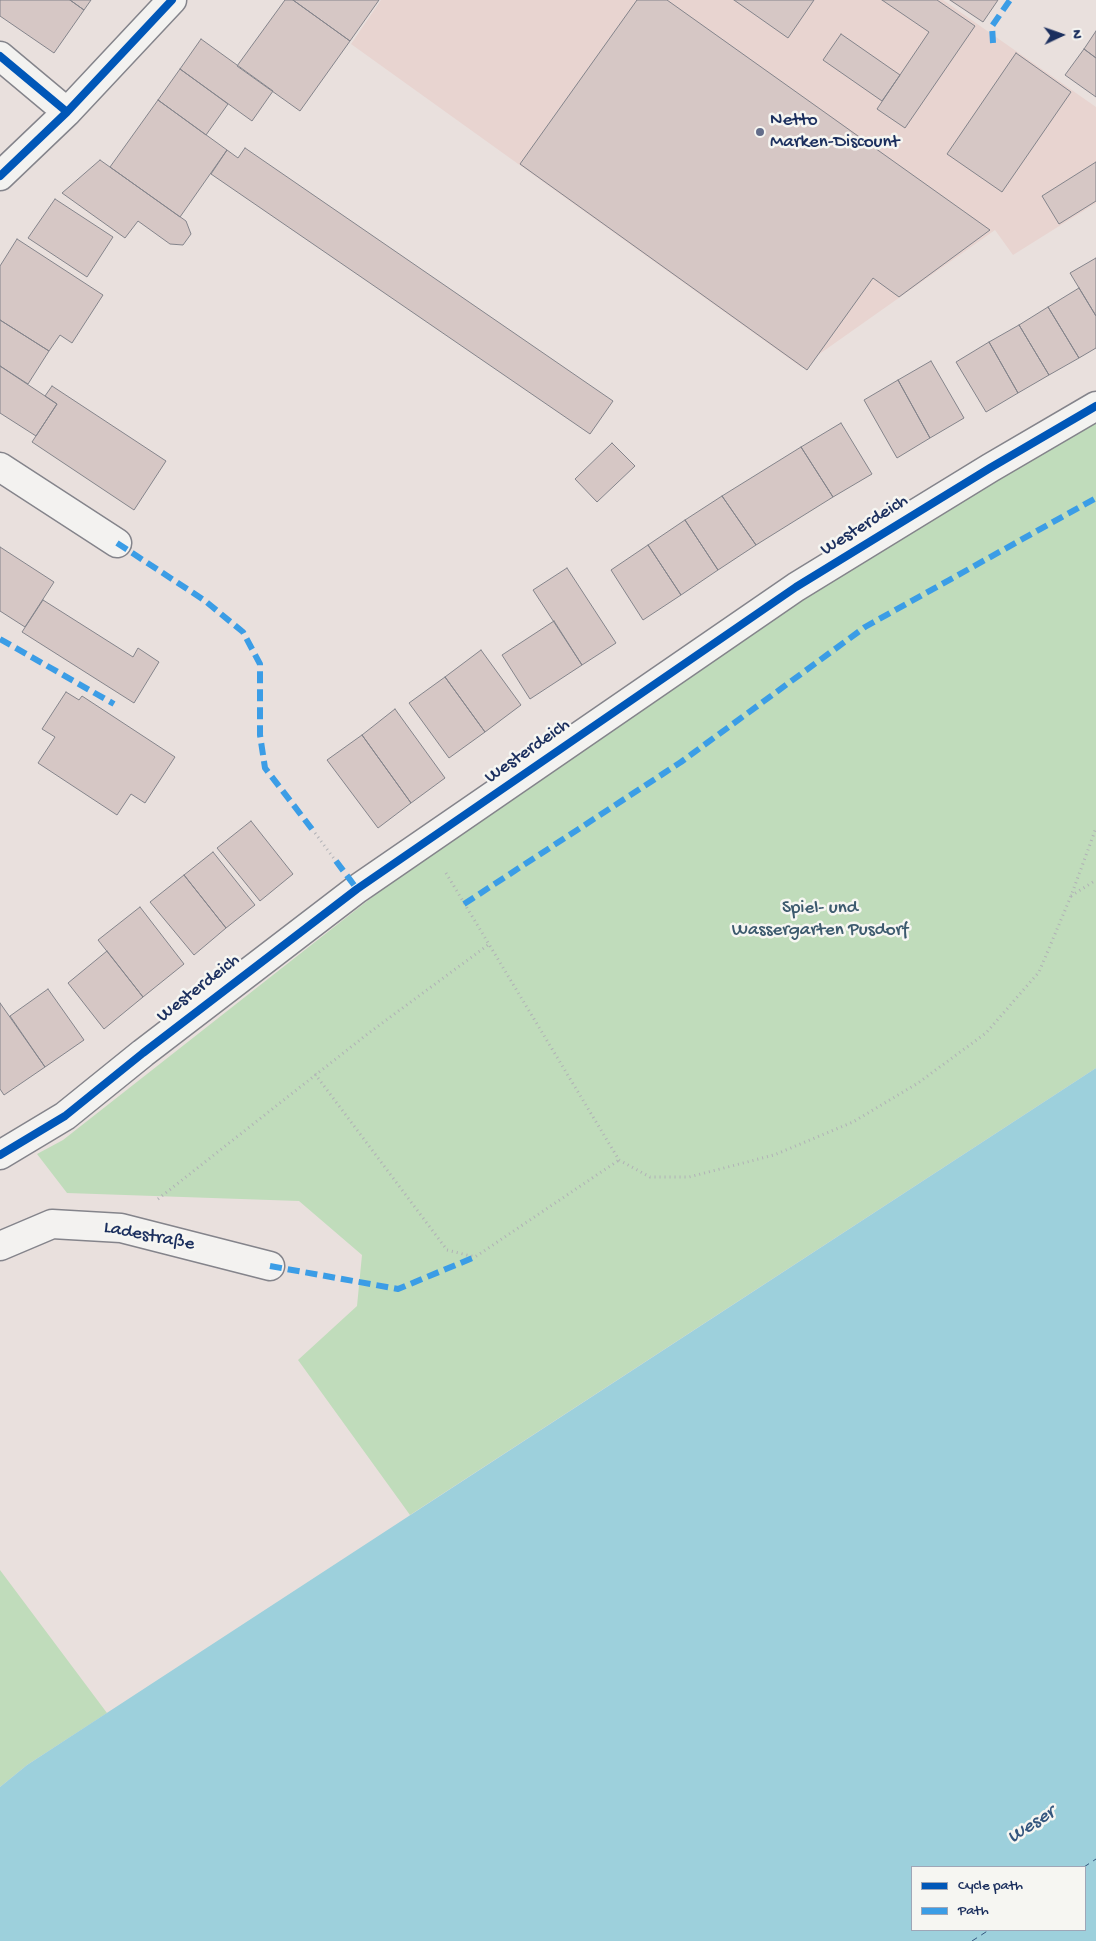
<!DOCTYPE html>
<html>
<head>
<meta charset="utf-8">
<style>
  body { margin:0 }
  #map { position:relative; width:1096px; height:1941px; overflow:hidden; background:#e9e0dd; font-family:"Gochi Hand",sans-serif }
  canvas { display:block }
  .legend { position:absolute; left:911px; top:1866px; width:175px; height:65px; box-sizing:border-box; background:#f6f6f2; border:1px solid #9ea6b7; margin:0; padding:6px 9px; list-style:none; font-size:15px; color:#1b2f5e }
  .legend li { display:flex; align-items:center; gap:10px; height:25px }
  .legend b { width:25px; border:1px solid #9ea6b7 }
  .north { position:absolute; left:1036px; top:10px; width:50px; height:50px; -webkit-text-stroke:4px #f6f6f2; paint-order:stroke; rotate:87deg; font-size:14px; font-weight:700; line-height:20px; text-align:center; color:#1b2f5e }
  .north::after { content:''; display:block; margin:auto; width:18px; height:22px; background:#1b2f5e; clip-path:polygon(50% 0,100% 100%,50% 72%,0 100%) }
</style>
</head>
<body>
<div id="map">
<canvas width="1096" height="1941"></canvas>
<ul class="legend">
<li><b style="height:6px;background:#0057b8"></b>Cycle path</li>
<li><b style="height:6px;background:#3b9de6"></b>Path</li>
</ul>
<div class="north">N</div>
</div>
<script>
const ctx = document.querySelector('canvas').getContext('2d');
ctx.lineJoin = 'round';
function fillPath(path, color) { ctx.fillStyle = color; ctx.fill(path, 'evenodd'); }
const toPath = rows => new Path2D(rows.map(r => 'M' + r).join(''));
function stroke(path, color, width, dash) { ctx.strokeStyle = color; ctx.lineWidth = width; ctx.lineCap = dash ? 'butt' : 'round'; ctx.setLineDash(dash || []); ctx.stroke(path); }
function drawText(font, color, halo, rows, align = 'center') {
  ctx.font = font + ' "Gochi Hand",sans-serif'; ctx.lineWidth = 5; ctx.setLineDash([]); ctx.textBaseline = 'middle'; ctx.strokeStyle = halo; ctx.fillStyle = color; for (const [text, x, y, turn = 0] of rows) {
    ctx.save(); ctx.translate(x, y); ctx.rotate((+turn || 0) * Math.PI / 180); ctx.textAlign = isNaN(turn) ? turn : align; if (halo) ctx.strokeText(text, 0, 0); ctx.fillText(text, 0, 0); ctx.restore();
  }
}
fillPath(toPath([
  [381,0,943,0,1096,107,1096,203,1013,255,995,230,801,367,351,44]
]), '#e8d4d0');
fillPath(toPath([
  [1096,419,1096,1068,410,1515,298,1360,357,1306,362,1255,299,1201,67,1193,37,1154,63,1140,441,843,841,573],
  [0,1570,107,1713,27,1765,0,1787]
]), '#c0dcbb');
fillPath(toPath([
  [1096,1068,1096,1941,0,1941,0,1787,27,1765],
  [1085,1867,1085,1930,912,1930,912,1867]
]), '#9dd0dc');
stroke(toPath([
  [1084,1867,1096,1859],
  [972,1941,989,1930]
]), '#34567e', 1, [6, 5]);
const building = toPath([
  [0,0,70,0,84,10,54,53,0,16,0,0],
  [70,0,91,0,84,10,70,0],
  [285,0,293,0,350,41,300,111,237,66,285,0],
  [293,0,379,0,350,41,293,0],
  [637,0,667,0,990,230,899,297,873,278,807,370,520,164,637,0],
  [734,0,814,0,788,38,734,0],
  [882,0,937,0,975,26,905,128,877,109,929,32,882,0],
  [950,0,998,0,983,22,950,0],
  [1096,31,1096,58,1084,49,1096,31],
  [841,34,900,75,882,101,823,60,841,34],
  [201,39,273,91,252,121,180,69,201,39],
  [1084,49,1096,58,1096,97,1065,75,1084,49],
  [1016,53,1071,92,1002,192,947,154,1016,53],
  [180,69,228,104,206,135,158,100,180,69],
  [158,100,227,150,180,217,110,167,158,100],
  [245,148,613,401,590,434,211,174,227,150,238,158,245,148],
  [100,160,186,221,191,234,183,245,170,244,138,221,125,238,62,193,100,160],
  [1096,162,1096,201,1059,224,1042,196,1096,162],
  [55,199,113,237,87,277,28,238,55,199],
  [17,239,103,295,72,343,60,335,49,351,0,320,0,266,17,239],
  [1096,258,1096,316,1070,273,1096,258],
  [1079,288,1096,316,1096,348,1079,358,1048,307,1079,288],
  [1048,307,1079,358,1049,375,1019,325,1048,307],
  [0,320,49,351,28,384,0,366,0,320],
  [1019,325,1049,375,1018,393,989,342,1019,325],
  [989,342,1018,393,986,412,956,362,989,342],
  [931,361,964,418,930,438,898,380,931,361],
  [0,366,57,404,36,436,0,413,0,366],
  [898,380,930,438,897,458,864,400,898,380],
  [52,386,166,461,134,510,32,442,57,404,45,396,52,386],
  [841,423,872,474,833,497,801,447,841,423],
  [612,443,635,466,597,502,575,479,612,443],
  [801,447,833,497,756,545,722,496,801,447],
  [722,496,756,545,718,570,685,520,722,496],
  [685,520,718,570,681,595,648,545,685,520],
  [648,545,681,595,643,620,611,570,648,545],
  [0,547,54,582,25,627,0,611,0,547],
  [567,568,616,643,582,665,533,590,567,568],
  [43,600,133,657,138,648,159,662,134,703,22,632,43,600],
  [554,621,582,665,530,699,502,655,554,621],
  [481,650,521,705,485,732,445,677,481,650],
  [445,677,485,732,449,758,409,703,445,677],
  [66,692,79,700,82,696,175,757,145,803,131,794,117,815,38,763,55,737,42,729,66,692],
  [395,709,445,778,411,803,362,735,395,709],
  [362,735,411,803,378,828,327,760,362,735],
  [251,821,293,874,260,901,217,848,251,821],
  [213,852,255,905,226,928,184,875,213,852],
  [184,875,226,928,194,955,150,902,184,875],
  [140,907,184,964,143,997,98,940,140,907],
  [107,951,143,997,104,1029,68,983,107,951],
  [48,989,84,1040,45,1067,10,1016,48,989],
  [0,1003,45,1067,4,1095,0,1089,0,1003]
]);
fillPath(building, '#d6c7c5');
stroke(building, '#84848b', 1);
const minor = toPath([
  [0,56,67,112],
  [0,176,67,112,172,0],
  [0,467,117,543],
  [0,1155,65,1116,143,1053,357,889,796,587,990,468,1096,406],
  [0,1246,52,1224,121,1228,270,1266]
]);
stroke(minor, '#84848b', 31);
stroke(toPath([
  [315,833,335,860],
  [446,873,619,1160,650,1177,689,1177,774,1155,853,1122,918,1083,986,1033,1039,972,1071,896,1096,828],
  [1071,896,1096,880],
  [315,1074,447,1250,475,1257,619,1160],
  [158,1199,370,1032,488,945]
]), '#b0b1b6', 3, [1, 4]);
stroke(minor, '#f3f2f0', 28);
stroke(toPath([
  [993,43,992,26,1010,0],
  [117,543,204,600,243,632,260,664,260,735,265,768,315,833],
  [0,639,114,704],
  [336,861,357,889],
  [464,904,681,762,865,627,1096,498],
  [270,1266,398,1289,475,1257]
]), '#3b9de6', 6, [12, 6]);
stroke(toPath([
  [0,56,67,112],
  [0,176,67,112,172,0],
  [0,1155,65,1116,143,1053,357,889,796,587,990,468,1096,406]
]), '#0057b8', 8);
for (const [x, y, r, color] of [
  [760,132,5,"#636d8a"]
]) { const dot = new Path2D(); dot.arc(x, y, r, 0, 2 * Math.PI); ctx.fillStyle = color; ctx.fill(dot); stroke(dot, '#f6f6f2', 2); }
drawText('19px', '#1b2f5e', '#f6f6f2', [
  ["Netto",770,121],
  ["Marken-Discount",770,143]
], 'left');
drawText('19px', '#1b2f5e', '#f6f6f2', [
  ["Westerdeich",865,526,-32],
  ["Westerdeich",528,752,-35],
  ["Westerdeich",199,989,-38],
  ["Ladestraße",149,1237,11]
]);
drawText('19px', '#3c5a6e', '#f6f6f2', [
  ["Spiel- und",820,909],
  ["Wassergarten Pusdorf",820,931]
]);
drawText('italic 20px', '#34567e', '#f6f6f2', [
  ["Weser",1032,1826,-33]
]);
</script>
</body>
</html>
